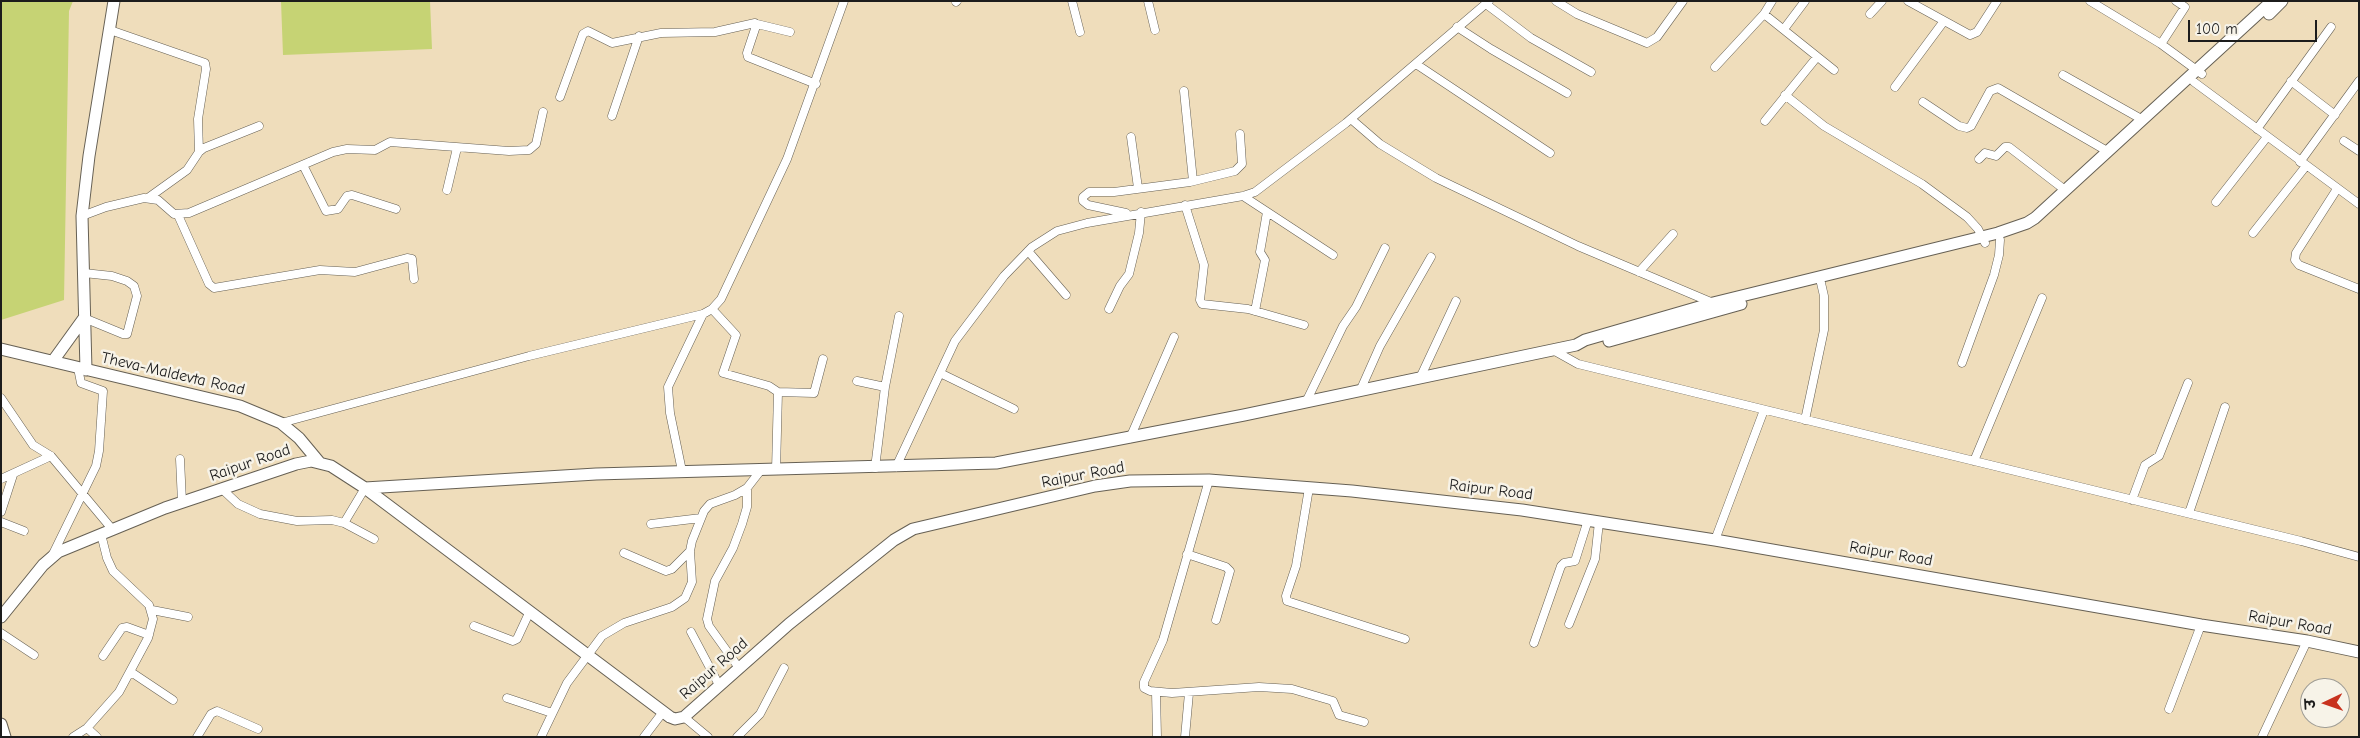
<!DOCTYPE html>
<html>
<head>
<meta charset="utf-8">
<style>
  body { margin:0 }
  #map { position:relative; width:2360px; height:738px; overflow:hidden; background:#efddbb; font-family:"Comic Neue","Playpen Sans Deva",sans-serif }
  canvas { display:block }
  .frame { position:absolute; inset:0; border:2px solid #1c1c1c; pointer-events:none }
  .north { position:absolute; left:2300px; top:678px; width:50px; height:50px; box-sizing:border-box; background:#f7f3e8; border:1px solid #9f9d96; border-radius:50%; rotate:267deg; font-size:14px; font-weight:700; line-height:20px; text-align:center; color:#1c1c1c }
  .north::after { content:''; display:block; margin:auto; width:18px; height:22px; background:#c8321e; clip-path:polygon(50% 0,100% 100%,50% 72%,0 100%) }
  .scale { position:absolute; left:2188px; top:20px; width:129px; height:22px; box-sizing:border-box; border:2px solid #1c1c1c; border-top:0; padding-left:6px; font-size:15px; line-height:18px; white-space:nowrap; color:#1c1c1c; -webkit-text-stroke:4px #f7f3e8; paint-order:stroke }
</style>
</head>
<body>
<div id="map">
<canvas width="2360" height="738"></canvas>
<div class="frame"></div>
<div class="north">उ</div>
<div class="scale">100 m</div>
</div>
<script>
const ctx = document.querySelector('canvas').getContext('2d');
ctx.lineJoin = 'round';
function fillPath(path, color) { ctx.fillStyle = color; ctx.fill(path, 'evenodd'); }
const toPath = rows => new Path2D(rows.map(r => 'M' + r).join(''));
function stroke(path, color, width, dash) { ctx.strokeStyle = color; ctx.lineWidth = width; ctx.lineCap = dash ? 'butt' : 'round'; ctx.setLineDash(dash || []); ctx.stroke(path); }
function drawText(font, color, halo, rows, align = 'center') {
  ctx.font = font + ' "Comic Neue",sans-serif'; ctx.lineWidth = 5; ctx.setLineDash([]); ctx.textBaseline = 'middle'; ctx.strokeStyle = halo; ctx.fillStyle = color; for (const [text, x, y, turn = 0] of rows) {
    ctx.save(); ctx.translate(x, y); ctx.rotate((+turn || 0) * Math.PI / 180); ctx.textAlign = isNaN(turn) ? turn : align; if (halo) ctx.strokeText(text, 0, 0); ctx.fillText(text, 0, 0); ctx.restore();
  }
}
fillPath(toPath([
  [1,1,73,1,69,11,64,300,1,320],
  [281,1,430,1,432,49,283,55]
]), '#c6d374');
const street = toPath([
  [1072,1,1080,32],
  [1148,1,1155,30],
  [1556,1,1577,14,1647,43,1657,37,1683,1],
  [1908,1,1970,35,1977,32,1997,1],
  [2090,1,2161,44],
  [2176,1,2185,7,2161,44,2202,74],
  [956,2,957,1],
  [1486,4,1531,38,1591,72],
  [1764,14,1834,70],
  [1870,14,1882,1],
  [757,24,790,32],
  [1457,27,1491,49,1567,93],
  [1784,29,1805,1],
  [110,30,205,63,206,69,198,119,199,152],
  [1416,64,1550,153],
  [1715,67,1764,14,1772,1],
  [2063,75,2143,120],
  [2291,81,2335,115],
  [2194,82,2359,204],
  [1895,87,1944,21],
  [1184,91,1193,181],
  [1785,95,1824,126,1922,184,1967,217,1978,229,1985,243],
  [560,97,583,34,588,31,612,43,661,33,715,32,755,23,756,26,747,53,748,57,816,84],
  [1923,102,1959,126,1967,128,1971,126,1990,91,1998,88,2107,151],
  [612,116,639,36],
  [1351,119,1380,144,1436,178,1578,246,1713,303],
  [1765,121,1817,57],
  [2257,129,2331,27],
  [1131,137,1138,188],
  [2344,141,2359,151],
  [1979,159,1985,153,1996,156,2005,147,2009,147,2065,190],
  [2300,162,2359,81],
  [303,165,326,211,338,209,347,196,352,195,396,209],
  [2337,189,2296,253,2295,260,2299,265,2359,289],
  [447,190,457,148],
  [1243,196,1333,255],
  [148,198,187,170,199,152,204,148,259,126],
  [2216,202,2267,137],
  [1185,205,1204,265,1200,300,1202,304,1248,309,1304,325],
  [1126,213,1088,205,1083,201,1083,197,1089,192,1114,192,1190,182,1235,171,1242,164,1240,134],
  [178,215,209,284,214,288,320,270,355,272,407,258,412,259,414,279],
  [82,216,106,207,144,198,158,200,174,214,189,213,333,152,347,149,375,150,390,142,509,151,529,150,536,144,543,112],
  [2253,233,2306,166],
  [1028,251,1066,295],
  [1639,272,1673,234],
  [712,309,736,335,723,373,769,386,778,392,776,470],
  [1109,309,1120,286,1129,274,1139,233,1141,212],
  [1255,311,1265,260,1260,252,1267,212],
  [84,318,123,334,127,334,137,296,134,286,127,281,112,276,84,273],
  [1553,350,1578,364,2301,541,2359,557],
  [1962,363,1994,275,1999,255,2000,240],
  [940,373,1014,409],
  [1420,378,1456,301],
  [857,381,885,387],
  [1360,391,1380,346,1431,257],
  [778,392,814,393,823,359],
  [1,398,33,445,51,456,112,529],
  [1306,402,1343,326,1356,307,1385,248],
  [1805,420,1824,330,1824,296,1821,283],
  [281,423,529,356,703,314,712,309,721,299,787,159,844,1],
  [1130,438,1174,337],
  [180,459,182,502],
  [1974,461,2042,298],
  [896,467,955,341,1004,276,1032,247,1057,231,1087,223,1243,196,1255,192,1346,123,1489,1],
  [875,468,885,387,899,316],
  [682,471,670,413,668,387,703,314],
  [1,479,51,456],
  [1209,480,1163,640,1144,682,1144,688,1150,691,1172,693,1259,687,1292,689,1333,701,1339,715,1364,722],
  [1309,488,1296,566,1286,596,1287,601,1405,639],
  [223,490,238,504,260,514,297,521,332,520,344,523,374,539],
  [2132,500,2145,465,2159,456,2188,383],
  [1,512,13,475],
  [2189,513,2225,407],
  [1,522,24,531],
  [344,523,365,488],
  [651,524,701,518],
  [1715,540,1764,410],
  [624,553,666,571,672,569,690,551],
  [1187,554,1226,567,1230,571,1216,620],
  [52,556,96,466,99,451,103,391,81,383,78,368],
  [152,610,188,617],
  [1569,624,1595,559,1599,522],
  [474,626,513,641,517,639,530,611],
  [691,632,719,685],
  [1,633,34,655],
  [1534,643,1561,566,1564,563,1575,561,1588,520],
  [103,656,122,628,127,627,149,635],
  [739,668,709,626,707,619,715,581,733,548,742,524,747,507,747,488],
  [131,672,173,700],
  [1156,692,1157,737],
  [507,698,552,713],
  [2169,709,2201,625],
  [684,717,708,737],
  [87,728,97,737],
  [73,737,87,728,119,692,148,638,153,619,149,605,113,571,107,558,101,534],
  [197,737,211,714,217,711,258,729],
  [541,737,567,683,602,636,624,623,672,607,685,598,692,582,690,551,692,541,704,511,710,504,735,495,747,488,761,470],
  [644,737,663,712],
  [737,737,760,714,784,668],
  [1185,737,1189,693],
  [2262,737,2307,641]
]);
const secondary = toPath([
  [2269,14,2282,1],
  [1609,341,1741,304],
  [1,349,240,406,281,423,299,438,319,462],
  [53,361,84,318],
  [86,370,82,216,89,156,114,1],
  [365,488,596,474,996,463,1244,415,1576,345,1585,340,1713,303,1998,233,2027,223,2035,218,2272,1],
  [1,617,43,565,58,552,165,508,296,464,311,461,331,466,365,488,670,717,675,719,684,717,789,624,894,540,913,529,1095,486,1130,481,1209,480,1352,491,1522,510,1715,540,2201,625,2307,641,2359,652],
  [1,724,5,737]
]);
stroke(street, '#666054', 9);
stroke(secondary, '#666054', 13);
stroke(street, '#fff', 8);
stroke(secondary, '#fff', 11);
drawText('16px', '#1c1c1c', '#f7f3e8', [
  ["Theva-Maldevta Road",173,374,13],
  ["Raipur Road",250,463,-19],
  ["Raipur Road",1083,475,-11],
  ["Raipur Road",1491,490,7],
  ["Raipur Road",1891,554,10],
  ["Raipur Road",2290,623,10],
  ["Raipur Road",714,669,-41]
]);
</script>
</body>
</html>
